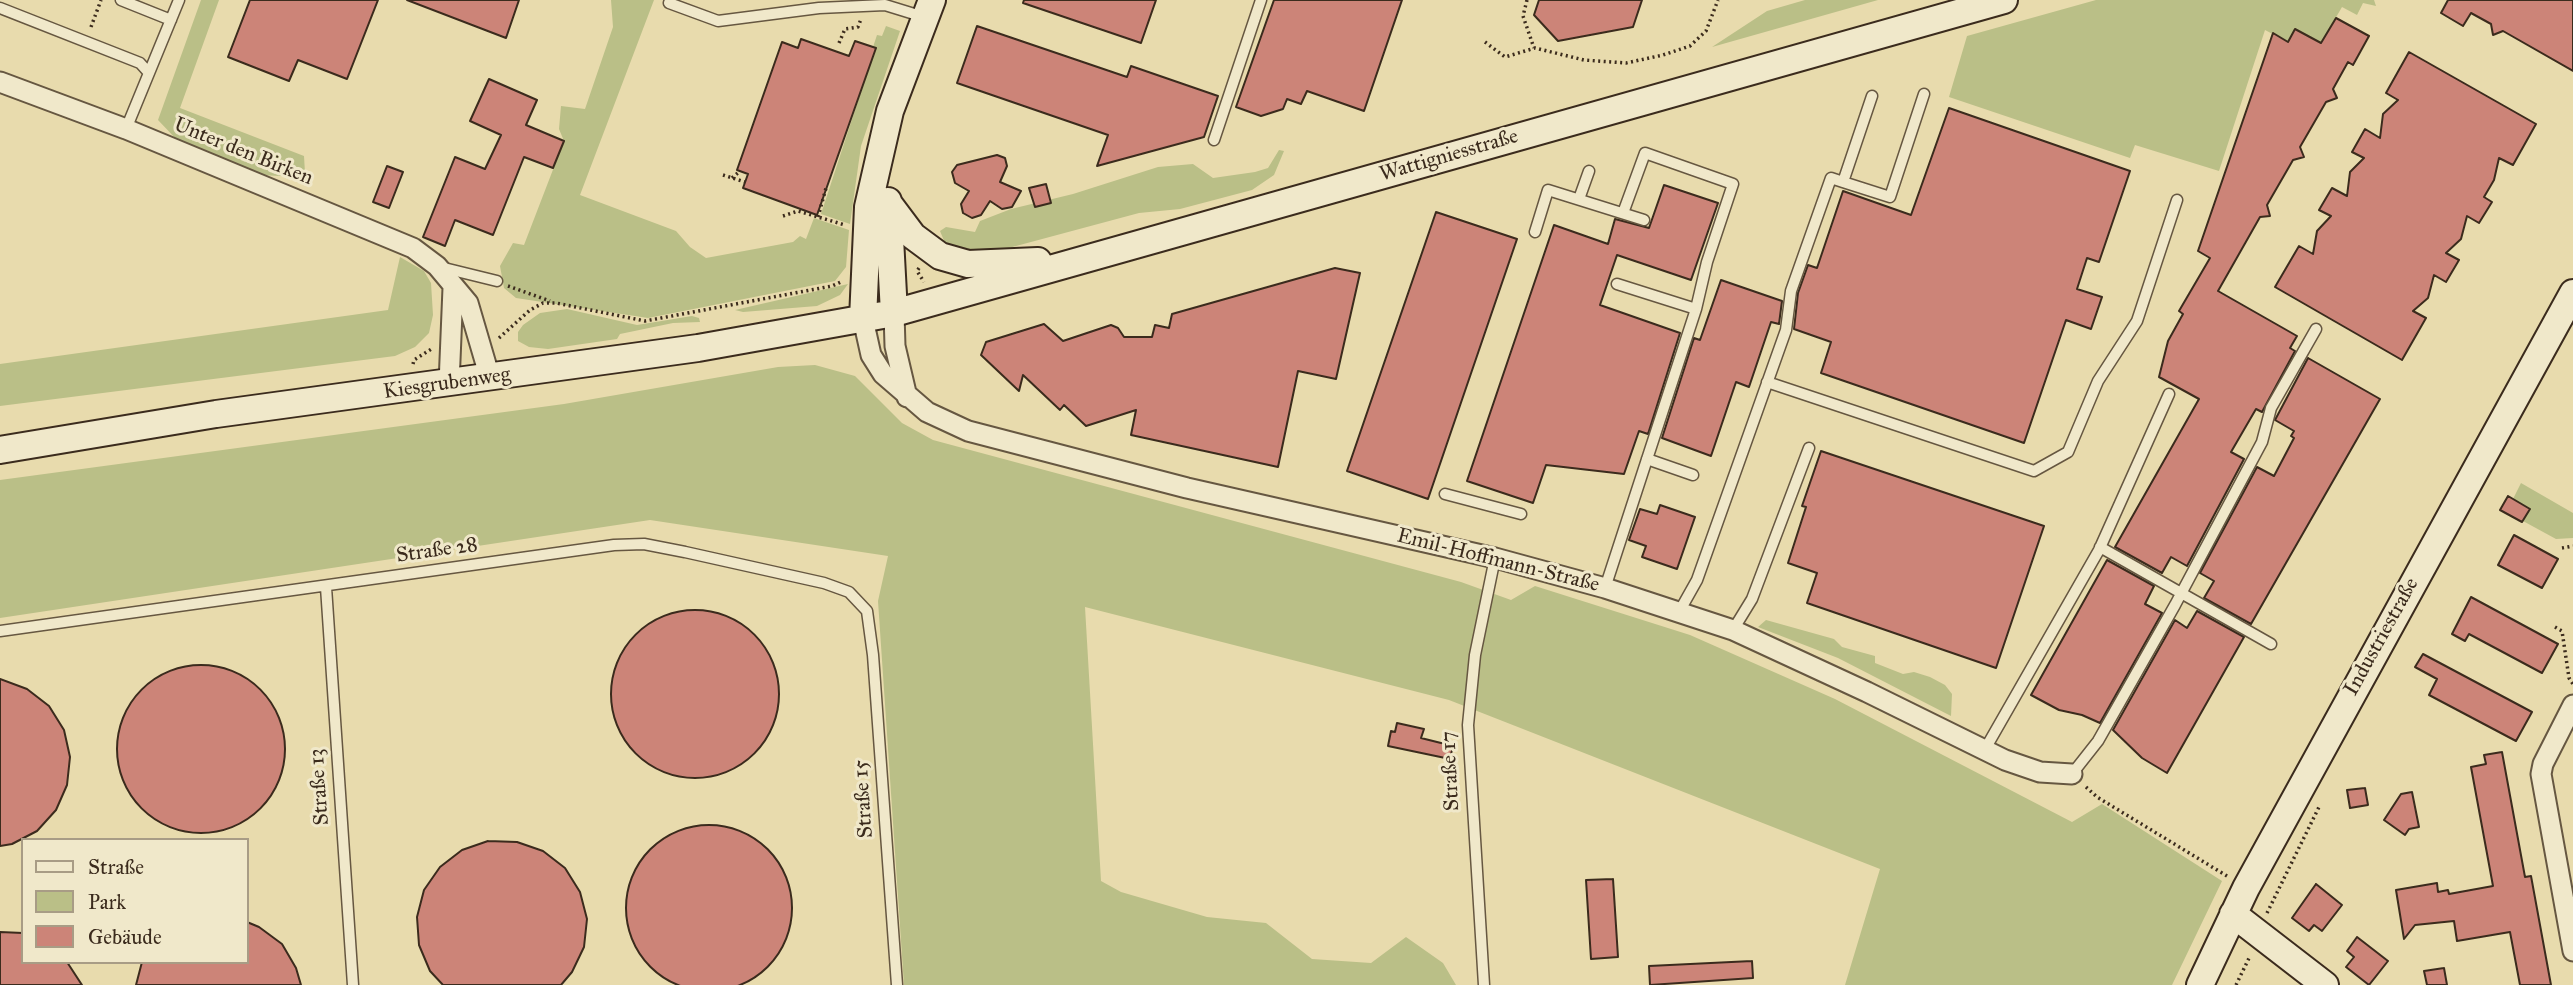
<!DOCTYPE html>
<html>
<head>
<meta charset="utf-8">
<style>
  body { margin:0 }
  #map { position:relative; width:2573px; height:985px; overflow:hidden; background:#e8dbad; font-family:"IM FELL Great Primer",serif }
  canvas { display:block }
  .legend { position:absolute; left:21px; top:838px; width:228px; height:126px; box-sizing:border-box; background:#f0e8ca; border:2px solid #a89c85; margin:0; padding:9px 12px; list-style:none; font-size:21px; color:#3b2b1d }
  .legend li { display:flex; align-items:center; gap:14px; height:35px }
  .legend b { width:35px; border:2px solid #a89c85 }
</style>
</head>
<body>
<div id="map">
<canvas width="2573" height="985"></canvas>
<ul class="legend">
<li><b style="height:9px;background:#f0e8ca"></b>Straße</li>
<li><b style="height:19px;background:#babf87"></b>Park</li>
<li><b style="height:19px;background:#cc8478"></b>Gebäude</li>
</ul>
</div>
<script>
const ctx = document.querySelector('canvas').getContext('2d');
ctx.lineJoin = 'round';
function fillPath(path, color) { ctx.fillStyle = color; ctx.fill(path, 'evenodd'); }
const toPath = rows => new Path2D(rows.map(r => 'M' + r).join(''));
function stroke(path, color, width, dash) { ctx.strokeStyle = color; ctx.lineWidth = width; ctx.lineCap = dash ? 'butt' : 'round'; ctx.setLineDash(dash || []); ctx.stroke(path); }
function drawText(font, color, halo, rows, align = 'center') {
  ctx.font = font + ' "IM FELL Great Primer",serif'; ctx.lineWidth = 6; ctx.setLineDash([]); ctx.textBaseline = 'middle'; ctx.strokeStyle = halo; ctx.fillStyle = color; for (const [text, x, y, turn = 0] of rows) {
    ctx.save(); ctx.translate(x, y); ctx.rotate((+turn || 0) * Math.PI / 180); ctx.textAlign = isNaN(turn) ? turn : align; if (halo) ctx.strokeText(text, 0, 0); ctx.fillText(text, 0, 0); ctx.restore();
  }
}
fillPath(toPath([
  [201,0,219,0,180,108,304,156,305,173,299,177,261,175,178,141,158,120],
  [611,0,654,0,580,195,676,231,690,247,706,258,793,242,800,236,806,239,814,218,849,230,846,267,835,281,648,318,516,298,504,288,500,266,513,243,524,245,564,141,559,129,561,106,585,109,613,27],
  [1805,0,1878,0,1712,47,1767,11],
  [2096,0,2374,0,2376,6,2363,3,2357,15,2342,7,2321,43,2296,29,2288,42,2265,30,2219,171,2135,145,2130,158,1949,97,1967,36],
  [886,26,900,31,861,146,850,224,821,214,875,49,873,47,877,35,882,36],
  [1279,150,1284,151,1274,175,1252,190,1180,209,1139,213,990,253,961,251,945,243,940,231,946,227,975,232,980,221,1011,209,1073,194,1158,167,1193,164,1213,178,1255,172,1268,168],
  [400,257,424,271,431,283,433,315,429,333,415,347,395,356,0,406,0,364,388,310],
  [848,284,840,295,817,306,743,312,735,310],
  [567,309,637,325,692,316,699,318,700,322,673,323,620,334,617,339,548,349,529,347,518,341,518,332,523,325,540,313],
  [815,365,855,376,902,423,933,440,1461,582,1511,600,1535,586,1690,635,1835,699,2072,822,2102,804,2222,881,2172,985,1845,985,1880,869,1449,700,1085,607,1101,881,1121,892,1207,917,1266,923,1312,959,1371,963,1406,937,1443,963,1456,985,904,985,878,601,888,556,650,520,0,618,0,480,564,404,778,367],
  [2521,483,2573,513,2573,538,2556,539,2523,521,2529,509,2513,499],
  [1766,620,1834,639,1842,647,1875,656,1875,663,1903,674,1914,672,1930,677,1945,685,1952,694,1951,716,1838,658,1758,627]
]), '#babf87');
const building = toPath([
  [250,0,378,0,347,79,298,60,289,81,228,57,250,0],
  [407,0,519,0,506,38,407,0],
  [1024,0,1156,0,1141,43,1023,3,1024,0],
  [1274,0,1402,0,1364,111,1307,91,1301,104,1287,99,1283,109,1261,116,1236,107,1274,0],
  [1539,0,1642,0,1633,27,1558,41,1534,15,1539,0],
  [2448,0,2573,0,2573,71,2503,31,2493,35,2491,24,2471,13,2463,26,2441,13,2448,0],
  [2336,18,2369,36,2353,65,2348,62,2333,89,2337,98,2326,102,2300,147,2304,157,2293,160,2267,205,2270,216,2260,217,2218,291,2297,336,2290,348,2295,351,2262,412,2256,409,2231,452,2244,459,2187,566,2171,557,2162,573,2115,547,2199,399,2159,377,2168,341,2183,314,2179,311,2210,258,2198,251,2273,33,2288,42,2295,29,2321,43,2336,18],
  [977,26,1127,77,1131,66,1218,96,1204,137,1097,166,1108,135,957,83,977,26],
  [801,39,849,56,855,41,876,48,817,215,743,188,748,174,737,170,782,42,798,48,801,39],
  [2409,52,2536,124,2513,165,2499,158,2494,180,2484,197,2492,202,2479,223,2467,216,2461,239,2446,253,2459,260,2446,282,2434,275,2428,298,2413,311,2426,318,2402,360,2275,287,2299,246,2313,254,2317,231,2331,216,2319,210,2332,188,2347,196,2350,172,2364,158,2352,152,2365,129,2380,138,2383,114,2398,100,2386,93,2409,52],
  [489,79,537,100,526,125,564,141,553,168,524,157,493,235,455,220,445,246,423,237,455,157,485,169,501,135,470,121,489,79],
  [1949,108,2130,171,2099,262,2087,258,2077,289,2102,297,2091,329,2066,320,2024,443,1821,373,1831,342,1794,329,1798,293,1808,265,1817,268,1843,191,1911,215,1949,108],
  [997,155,1005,158,1007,166,1000,182,1021,191,1012,207,1002,209,990,201,981,215,972,218,963,213,961,204,969,191,955,183,952,172,957,165,997,155],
  [387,166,403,172,389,208,373,202,387,166],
  [1046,184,1051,203,1035,207,1029,188,1046,184],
  [1664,185,1718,203,1691,280,1617,255,1600,305,1680,333,1648,434,1639,431,1624,474,1546,465,1533,503,1467,481,1554,225,1608,244,1615,219,1649,228,1664,185],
  [1436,212,1517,239,1428,499,1347,471,1436,212],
  [1335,268,1360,273,1336,379,1298,371,1278,467,1131,435,1136,410,1086,426,1064,405,1060,410,1023,375,1019,391,981,355,986,342,1044,324,1063,341,1111,325,1118,328,1124,337,1152,337,1155,325,1169,328,1172,314,1335,268],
  [1721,280,1782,301,1779,324,1771,322,1749,387,1736,382,1711,456,1662,438,1694,338,1700,340,1721,280],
  [2308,358,2380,399,2251,624,2204,598,2214,581,2200,573,2257,467,2274,476,2294,438,2291,436,2294,431,2275,420,2308,358],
  [1821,451,2044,526,1996,668,1807,603,1817,573,1788,563,1806,507,1802,506,1821,451],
  [2508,496,2530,509,2522,522,2500,510,2508,496],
  [1660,505,1695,517,1677,569,1642,557,1646,546,1629,540,1640,509,1657,514,1660,505],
  [2514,535,2558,559,2542,588,2498,565,2514,535],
  [2107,560,2154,586,2145,604,2162,613,2100,723,2082,715,2059,710,2031,695,2107,560],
  [2471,597,2558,644,2542,673,2469,634,2465,641,2452,634,2471,597],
  '611 694a84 84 0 1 1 168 0a84 84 0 1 1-168 0Z',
  [2197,611,2244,637,2167,773,2142,758,2113,730,2175,620,2187,628,2197,611],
  [2423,654,2532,712,2516,741,2429,695,2437,679,2415,667,2423,654],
  '117 749a84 84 0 1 1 168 0a84 84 0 1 1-168 0Z',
  [0,679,27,689,49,706,64,730,70,757,67,785,56,810,37,831,12,844,0,846,0,679],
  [1397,723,1424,729,1421,738,1453,746,1450,759,1388,746,1391,731,1395,732,1397,723],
  [2502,752,2525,877,2531,876,2551,985,2520,985,2510,932,2457,941,2454,921,2415,925,2404,939,2396,890,2437,883,2438,892,2448,890,2449,894,2493,886,2471,767,2486,764,2484,755,2502,752],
  [2365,788,2368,805,2350,808,2347,790,2365,788],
  [2412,792,2419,827,2409,829,2405,835,2384,820,2401,794,2412,792],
  '626 908a83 83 0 1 1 166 0a83 83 0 1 1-166 0Z',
  [488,841,517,842,543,851,565,868,580,892,587,919,584,947,572,972,561,985,443,985,430,971,419,945,417,917,424,890,440,867,462,850,488,841],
  [1613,879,1618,957,1591,959,1586,880,1613,879],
  [2316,884,2342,905,2322,931,2314,925,2309,931,2292,918,2316,884],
  [247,922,259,927,282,944,296,968,301,985,136,985,142,962,247,962,247,922],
  [0,932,23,933,23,962,67,962,82,985,0,985,0,932],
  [2357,937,2388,961,2369,985,2346,967,2354,957,2347,951,2357,937],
  [1752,961,1753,978,1650,985,1649,966,1752,961],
  [2444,968,2447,985,2427,985,2424,971,2444,968]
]);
fillPath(building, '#cc8478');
stroke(building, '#3b2b1d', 2);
const lane = toPath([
  [121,0,171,20],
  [669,3,718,21,819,8,885,5,924,17],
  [0,8,140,63,149,73],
  [126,129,179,0],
  [1214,140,1261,0],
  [1843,182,1890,197,1924,94],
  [1579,199,1589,171],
  [1535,232,1548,190,1644,220],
  [440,267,497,281],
  [1617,284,1696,309],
  [1767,382,2034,471,2068,452,2098,381,2137,321,2177,200],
  [1647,459,1693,475],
  [1445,494,1521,514],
  [2100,547,2271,644],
  [326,587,353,985],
  [1605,588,1696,309,1707,262,1733,184,1645,153,1623,213],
  [1679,612,1697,580,1786,330,1791,291,1831,178,1843,182,1872,96],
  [1733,630,1752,599,1809,448],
  [0,631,614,545,644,544,685,552,824,583,849,592,867,611,873,655,897,985],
  [1984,751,2099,550,2169,394],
  [2072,774,2098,741,2175,605,2262,442,2271,408,2316,329],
  [1484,985,1468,725,1475,655,1495,558]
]);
const street = toPath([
  [0,82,126,129,413,248,437,266,468,303,490,378],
  [894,313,895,346,907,397],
  [863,319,871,355,883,374,927,412,968,431,1187,488,1495,558,1605,588,1733,630,1867,692,2005,760,2040,772,2072,774],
  [449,384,453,288],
  [2573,705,2543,764,2541,774,2573,951]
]);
const secondary = toPath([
  [888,201,894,313],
  [889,204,913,236,940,256,968,264,1038,261],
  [863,319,868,207,890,111,932,0],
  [0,450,216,414,698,348,894,313,2004,0],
  [2233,914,2325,985],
  [2200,985,2246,888,2573,293]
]);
stroke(lane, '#665741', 13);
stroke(street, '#665741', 23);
stroke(secondary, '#3b2b1d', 30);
stroke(toPath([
  [1527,0,1523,16,1534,48],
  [91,27,101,0],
  [1485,42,1505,57,1535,48,1584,60,1626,63,1663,55,1690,46,1706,31,1718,0],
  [839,43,845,29,858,27,861,19],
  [723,175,745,182],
  [732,178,740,171],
  [783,216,798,211,845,225],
  [818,217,826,188],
  [919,268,917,271,924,282],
  [508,286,550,301],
  [499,338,530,310,543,303,556,303,645,321,832,286,843,281],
  [413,364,414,360,433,348],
  [2562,548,2573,546],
  [2555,627,2562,631,2569,678,2573,684],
  [2086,787,2097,797,2227,876],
  [2267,913,2319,807],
  [2236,985,2250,956]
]), '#3b2b1d', 3.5, [2, 3.5]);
stroke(lane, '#f0e8ca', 10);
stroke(street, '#f0e8ca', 19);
stroke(secondary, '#f0e8ca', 26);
drawText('21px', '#3b2b1d', '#f0e8ca', [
  ["Unter den Birken",243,152,22],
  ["Wattigniesstraße",1449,156,-16],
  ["Kiesgrubenweg",447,384,-8],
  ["Straße 28",437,551,-8],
  ["Emil-Hoffmann-Straße",1498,561,14],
  ["Industriestraße",2382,637,-61],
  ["Straße 17",1451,771,-93],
  ["Straße 13",320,787,-94],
  ["Straße 15",864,799,-94]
]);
</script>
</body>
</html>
